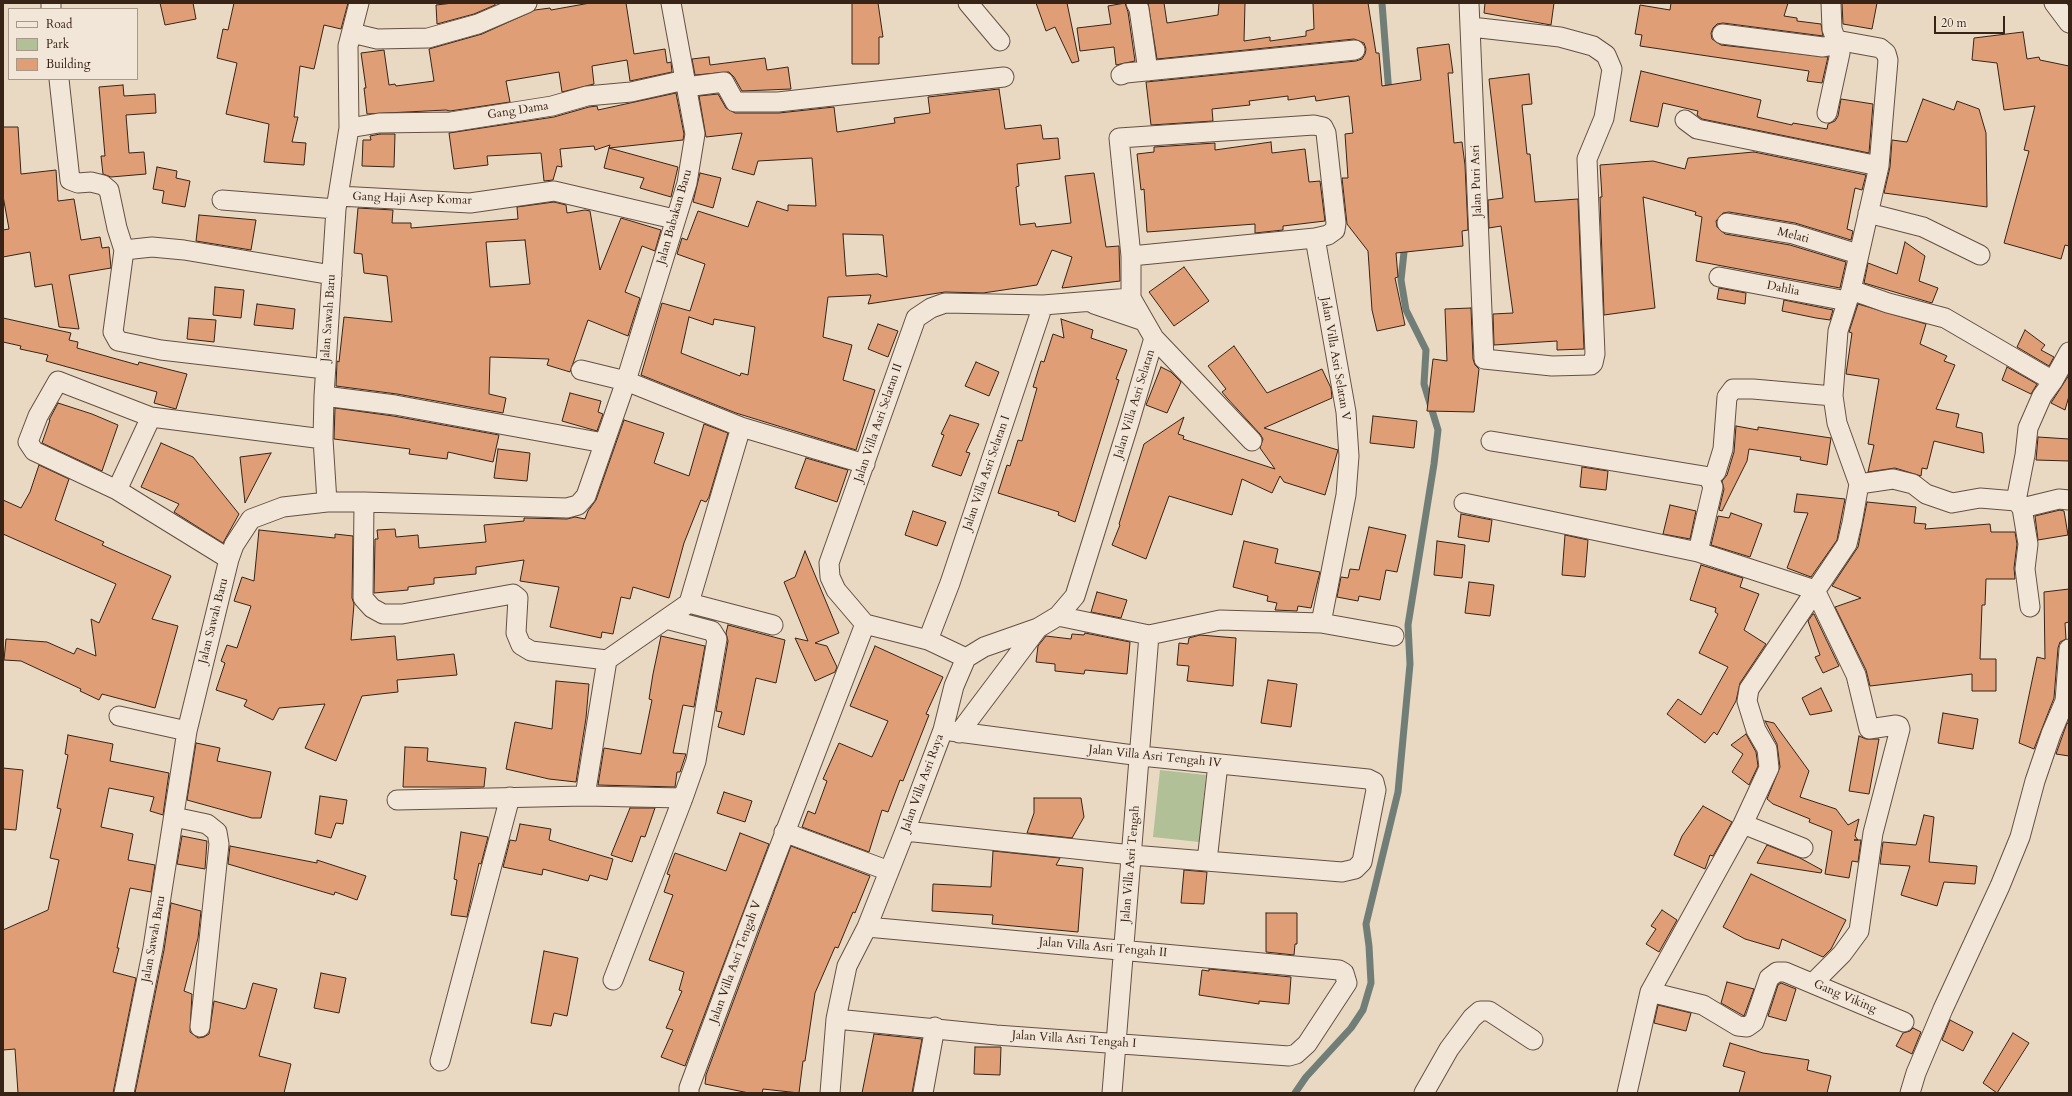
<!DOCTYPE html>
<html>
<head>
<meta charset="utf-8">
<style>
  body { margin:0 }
  #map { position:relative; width:2072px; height:1096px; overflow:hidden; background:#e9d9c2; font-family:Cardo,serif }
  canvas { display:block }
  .frame { position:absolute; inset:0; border:4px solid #382317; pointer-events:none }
  .legend { position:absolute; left:8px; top:8px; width:130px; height:72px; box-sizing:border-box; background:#f1e6d7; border:1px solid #a7988a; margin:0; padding:5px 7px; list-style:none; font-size:12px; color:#382317 }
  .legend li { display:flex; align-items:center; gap:8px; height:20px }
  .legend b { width:20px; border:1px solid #a7988a }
  .scale { position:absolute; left:1934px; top:16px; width:71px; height:18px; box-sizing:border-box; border:2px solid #382317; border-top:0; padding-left:5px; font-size:12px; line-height:14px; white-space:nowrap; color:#382317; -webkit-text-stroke:3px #f1e6d7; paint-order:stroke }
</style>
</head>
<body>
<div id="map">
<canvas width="2072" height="1096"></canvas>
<div class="frame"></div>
<ul class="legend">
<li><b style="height:5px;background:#f1e6d7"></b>Road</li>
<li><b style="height:11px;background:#b1c097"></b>Park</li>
<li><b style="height:11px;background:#df9e75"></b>Building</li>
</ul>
<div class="scale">20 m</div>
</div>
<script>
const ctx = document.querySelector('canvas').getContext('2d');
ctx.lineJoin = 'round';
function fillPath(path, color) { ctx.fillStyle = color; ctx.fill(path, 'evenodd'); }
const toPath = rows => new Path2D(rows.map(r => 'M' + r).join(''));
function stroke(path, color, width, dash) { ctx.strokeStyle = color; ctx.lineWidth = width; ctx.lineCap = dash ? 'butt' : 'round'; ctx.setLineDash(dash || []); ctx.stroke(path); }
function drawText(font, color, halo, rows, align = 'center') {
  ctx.font = font + ' Cardo,serif'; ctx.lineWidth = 3; ctx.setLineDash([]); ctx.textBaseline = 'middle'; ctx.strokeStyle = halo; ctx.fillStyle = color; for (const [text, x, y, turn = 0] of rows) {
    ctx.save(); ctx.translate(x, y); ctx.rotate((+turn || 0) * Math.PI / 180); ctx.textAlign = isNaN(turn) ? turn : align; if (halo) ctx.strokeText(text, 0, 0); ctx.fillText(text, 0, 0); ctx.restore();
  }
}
fillPath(toPath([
  [1160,770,1206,775,1199,842,1153,837]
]), '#b1c097');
stroke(toPath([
  [1382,3,1389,94],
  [1295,1093,1306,1077,1351,1028,1363,1010,1371,983,1369,946,1366,924,1398,792,1410,664,1408,625,1434,464,1438,430,1424,384,1426,350,1406,310,1401,280,1405,243]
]), '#717e77', 7);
const building = toPath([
  [160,3,193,3,196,19,165,25,160,3],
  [234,3,348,3,341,29,324,25,314,69,300,66,294,117,298,117,292,142,306,143,304,165,264,162,269,124,226,114,237,63,217,58,223,29,228,30,234,3],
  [453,3,495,3,495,5,474,14,437,24,436,5,453,3],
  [590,3,626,3,634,54,665,49,667,63,671,62,672,72,630,81,627,60,592,66,594,84,562,92,559,72,506,81,510,102,450,111,446,110,367,114,364,88,366,88,361,53,384,50,389,85,395,84,396,86,434,81,429,49,482,34,535,10,550,8,551,10,590,3],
  [852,3,878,3,883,37,879,37,879,64,852,64,852,3],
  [1036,3,1067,3,1079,61,1072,63,1055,27,1046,31,1036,3],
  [1125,3,1128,12,1135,61,1116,65,1114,47,1080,51,1077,28,1111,24,1108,6,1125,3],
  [1148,3,1164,3,1167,23,1218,15,1219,3,1245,3,1244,41,1270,37,1270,41,1306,36,1306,31,1314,29,1313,3,1368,3,1376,53,1379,53,1382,86,1421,80,1417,48,1449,44,1453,73,1448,73,1454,143,1462,142,1465,165,1468,230,1462,231,1463,246,1396,253,1398,277,1395,278,1405,325,1377,331,1372,310,1368,251,1347,224,1342,178,1348,178,1345,134,1353,133,1349,96,1316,101,1315,96,1288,100,1288,96,1249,101,1250,105,1212,109,1213,121,1151,125,1146,82,1356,61,1362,59,1365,54,1366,49,1364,43,1354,39,1157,59,1148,3],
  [1485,3,1554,3,1551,25,1484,13,1485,3],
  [1671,3,1788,3,1784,16,1797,18,1797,21,1821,24,1823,36,1723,23,1717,24,1713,28,1711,33,1712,39,1721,45,1828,57,1822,83,1807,81,1809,71,1640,46,1642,35,1635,34,1640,5,1670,10,1671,3],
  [1842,3,1877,3,1872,29,1843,24,1842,3],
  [2023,32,2027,59,2039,57,2040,60,2069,66,2069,246,2065,245,2061,259,2004,243,2029,151,2024,150,2035,106,2004,110,1997,63,1972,60,1974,38,2023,32],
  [709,57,710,65,765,58,767,70,788,67,791,89,742,91,734,77,729,72,695,75,692,59,709,57],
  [1641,71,1761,100,1757,117,1792,125,1793,123,1827,129,1828,124,1835,121,1838,116,1841,99,1873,104,1869,153,1702,119,1697,115,1698,111,1663,103,1658,127,1630,121,1641,71],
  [1529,74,1532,104,1522,105,1527,154,1530,154,1535,202,1578,199,1584,349,1557,350,1557,341,1494,345,1493,314,1513,313,1501,226,1489,228,1488,200,1503,198,1489,79,1529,74],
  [123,85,124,96,155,94,156,113,126,115,129,153,144,152,146,174,111,177,103,174,101,156,105,156,99,87,123,85],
  [999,89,1005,129,1041,125,1043,139,1058,138,1060,159,1017,164,1019,186,1016,187,1020,225,1035,223,1036,227,1071,223,1065,176,1094,173,1106,247,1119,246,1120,281,1062,288,1072,257,1052,250,1037,285,983,293,945,292,868,304,871,295,828,297,823,337,852,345,843,380,875,390,856,450,736,413,641,375,662,303,690,311,705,264,677,254,682,238,687,240,698,211,748,227,757,201,788,211,788,205,816,206,812,158,758,161,754,175,732,169,742,133,706,137,699,96,718,94,726,108,735,113,779,113,834,107,837,132,895,123,894,118,930,113,928,97,999,89],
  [843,234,883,235,887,277,878,274,846,276,843,234],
  [689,317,713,325,714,319,755,327,748,375,741,373,740,376,681,353,689,317],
  [676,93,684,134,683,140,609,148,610,145,595,150,594,146,560,149,562,167,557,166,553,180,544,181,541,153,487,156,488,165,454,169,449,133,554,117,589,107,597,106,598,110,676,93],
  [1923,99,1954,110,1957,101,1979,109,1986,133,1987,207,1884,193,1890,167,1892,140,1907,142,1923,99],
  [3,127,18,127,21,174,56,170,58,201,74,199,81,240,100,237,102,248,109,247,111,268,69,275,79,329,59,327,52,284,35,287,30,252,3,257,3,230,9,229,3,196,3,127],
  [380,134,395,134,394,167,362,166,363,140,371,140,370,136,380,134],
  [1271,142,1272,153,1305,149,1309,182,1320,181,1325,221,1283,226,1283,230,1255,233,1255,224,1147,232,1144,189,1141,190,1137,154,1154,152,1154,147,1215,143,1215,150,1271,142],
  [609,148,678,167,671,197,640,188,644,178,604,168,609,148],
  [1754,152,1866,175,1862,190,1855,188,1847,229,1853,231,1851,240,1795,223,1729,212,1723,213,1716,221,1717,227,1725,234,1790,245,1846,262,1840,288,1696,261,1702,217,1695,215,1696,212,1643,197,1655,308,1604,315,1600,197,1602,197,1600,165,1653,161,1685,169,1688,158,1754,152],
  [157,167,177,171,176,178,190,181,185,207,162,203,164,191,153,189,157,167],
  [700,173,721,178,713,208,693,202,700,173],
  [554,202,566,205,567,213,585,210,590,211,600,270,621,218,661,230,655,251,642,246,625,292,640,298,628,336,588,320,570,372,547,365,549,359,490,357,489,394,506,398,503,413,397,394,336,386,337,361,339,362,344,317,392,322,387,276,364,273,362,254,354,253,358,208,393,210,392,223,411,223,411,228,518,219,517,207,554,202],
  [525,240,530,284,490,287,486,242,525,240],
  [199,215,256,220,251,250,196,241,199,215],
  [1905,242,1925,256,1919,281,1938,288,1932,303,1864,283,1868,263,1897,274,1905,242],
  [1184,267,1209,301,1174,326,1149,292,1184,267],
  [215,287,244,290,241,318,213,315,215,287],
  [1719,288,1746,293,1745,304,1717,299,1719,288],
  [1784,300,1833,310,1830,320,1816,318,1782,311,1784,300],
  [257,304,295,309,293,329,254,325,257,304],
  [1858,304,1926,324,1920,344,1947,356,1944,361,1955,365,1936,409,1959,414,1956,427,1982,433,1984,453,1934,441,1927,469,1922,468,1921,476,1895,468,1868,472,1874,445,1868,444,1879,379,1846,374,1852,333,1849,332,1858,304],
  [1471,308,1473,359,1475,365,1479,369,1474,412,1427,411,1433,359,1447,361,1445,309,1471,308],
  [3,318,71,333,69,340,78,342,77,348,138,365,139,362,187,374,176,409,154,403,157,392,46,361,48,355,20,349,21,346,3,342,3,318],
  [189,318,216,320,214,342,187,339,189,318],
  [1061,319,1093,330,1091,338,1127,350,1116,379,1119,380,1075,522,1058,515,1059,512,998,493,1007,465,1010,466,1018,440,1022,441,1037,388,1033,387,1041,361,1044,362,1053,334,1064,338,1061,319],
  [878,324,898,331,888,357,868,349,878,324],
  [2025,330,2045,345,2041,350,2054,357,2049,366,2017,347,2025,330],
  [1234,346,1267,393,1322,369,1331,388,1332,398,1264,428,1338,450,1325,495,1284,482,1280,476,1272,493,1242,479,1232,515,1169,496,1146,559,1112,545,1120,525,1119,524,1144,444,1184,417,1178,434,1184,436,1183,439,1275,469,1260,448,1263,439,1260,434,1227,398,1222,392,1226,389,1208,366,1234,346],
  [976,362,999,372,989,396,965,386,976,362],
  [1161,367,1171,372,1181,382,1167,413,1146,405,1161,367],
  [2007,367,2037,384,2031,394,2002,380,2007,367],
  [2069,375,2069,396,2065,410,2051,403,2069,375],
  [570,393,601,401,598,412,603,414,597,431,562,421,570,393],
  [58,403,92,414,118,425,102,471,42,443,50,420,49,420,58,403],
  [335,408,393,416,499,435,493,462,448,452,447,459,409,454,410,449,334,439,335,408],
  [950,415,979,424,966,452,970,453,961,476,932,466,944,435,941,434,950,415],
  [1373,416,1417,421,1414,448,1370,443,1373,416],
  [624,420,664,433,654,463,689,476,704,424,728,433,709,497,706,502,701,500,684,543,669,598,633,587,630,599,621,597,613,634,602,632,601,638,550,627,559,587,520,581,524,560,476,567,476,574,434,578,434,584,408,587,408,590,374,593,375,539,378,539,377,530,395,529,396,537,418,535,419,548,486,542,484,525,524,521,524,518,567,519,575,517,585,519,588,511,596,500,624,420],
  [1736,426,1758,430,1758,427,1831,438,1827,465,1800,460,1801,457,1749,449,1747,461,1722,511,1719,510,1724,489,1722,481,1727,475,1734,452,1736,426],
  [2038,437,2069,439,2069,461,2036,460,2038,437],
  [161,443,193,457,239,514,223,543,174,512,179,504,141,487,161,443],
  [498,449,530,453,527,481,494,478,498,449],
  [271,453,245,503,240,457,271,453],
  [806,458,848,470,837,502,795,488,806,458],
  [39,465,69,479,55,520,104,542,102,545,171,576,152,619,178,626,155,708,102,694,99,700,80,691,81,689,21,661,4,660,6,639,47,642,74,654,77,648,96,656,91,619,99,623,116,584,3,534,3,500,21,508,30,492,39,465],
  [1582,467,1608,471,1606,490,1580,487,1582,467],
  [1797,494,1845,499,1837,540,1811,577,1787,568,1808,513,1794,512,1797,494],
  [1867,502,1916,507,1914,523,1926,524,1925,529,1990,524,1991,532,2015,532,2017,544,2014,568,2015,579,1986,579,1985,605,1982,605,1980,659,1996,659,1996,691,1972,691,1972,674,1870,686,1866,670,1835,607,1861,598,1832,586,1858,547,1867,502],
  [1670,505,1696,511,1690,539,1663,534,1670,505],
  [2060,510,2064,511,2068,535,2038,540,2035,516,2060,510],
  [913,511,946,522,937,546,905,535,913,511],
  [1731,513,1762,524,1750,557,1711,545,1718,516,1729,518,1731,513],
  [1461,514,1492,520,1489,542,1458,537,1461,514],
  [1369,527,1406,535,1397,572,1386,570,1380,600,1359,596,1358,601,1337,597,1341,577,1348,578,1350,569,1359,570,1369,527],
  [259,530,335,538,335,534,353,536,352,598,354,604,351,640,395,636,397,660,454,654,457,675,397,680,398,692,362,696,336,761,305,748,325,704,279,708,273,720,244,706,247,700,216,690,225,663,221,661,227,645,237,648,251,606,234,601,242,577,254,581,259,530],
  [1565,535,1588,540,1585,577,1562,575,1565,535],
  [1244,541,1278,549,1275,563,1320,572,1311,608,1298,606,1297,611,1275,610,1277,603,1267,601,1268,596,1233,587,1244,541],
  [1437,541,1465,545,1462,578,1434,575,1437,541],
  [805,551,839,633,815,643,827,646,837,667,835,672,815,681,795,638,808,641,784,582,795,577,805,551],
  [1701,565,1743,578,1740,587,1759,594,1744,630,1766,644,1740,683,1736,701,1717,735,1714,732,1705,743,1667,714,1678,699,1701,715,1728,667,1699,653,1718,614,1715,612,1716,608,1690,600,1701,565],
  [1469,582,1494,585,1490,616,1465,613,1469,582],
  [2069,589,2069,622,2065,623,2066,639,2060,642,2058,648,2054,698,2034,749,2019,743,2037,657,2045,659,2044,592,2069,589],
  [1097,592,1127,600,1121,618,1091,612,1097,592],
  [1813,614,1814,614,1839,666,1823,673,1815,657,1820,655,1808,621,1813,614],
  [728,625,785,640,776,683,756,678,744,735,718,727,722,712,716,711,728,641,726,633,728,625],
  [1085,633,1130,642,1127,674,1085,670,1084,674,1055,671,1055,664,1036,662,1038,646,1046,636,1071,639,1072,634,1084,635,1085,633],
  [1200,635,1236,638,1233,686,1187,681,1189,666,1177,665,1179,643,1188,644,1189,638,1200,635],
  [661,636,705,646,694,707,683,705,673,753,686,754,680,772,677,772,675,787,598,785,604,748,641,754,652,700,649,699,653,674,661,636],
  [875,646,943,677,926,714,929,715,903,781,900,780,888,812,882,810,869,852,802,827,808,811,815,814,827,781,823,779,839,743,872,757,888,721,850,706,875,646],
  [1268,680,1297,684,1291,727,1261,723,1268,680],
  [556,681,589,684,586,718,576,782,549,779,506,769,515,722,552,729,556,681],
  [1821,688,1832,711,1810,715,1802,698,1821,688],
  [1943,713,1978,719,1973,749,1938,743,1943,713],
  [1765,721,1774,723,1809,771,1800,797,1836,809,1848,825,1859,819,1855,836,1858,840,1854,840,1861,840,1858,862,1852,861,1849,878,1825,874,1832,831,1809,822,1810,819,1773,804,1767,799,1780,767,1777,744,1765,721],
  [2067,723,2069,724,2069,756,2056,754,2067,723],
  [1746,734,1756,752,1758,766,1749,785,1732,772,1743,754,1731,745,1746,734],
  [68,735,113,744,110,761,169,773,163,815,150,811,154,797,109,788,101,827,133,834,128,860,155,865,151,892,130,888,117,948,119,948,113,972,136,978,113,1093,18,1093,15,1049,3,1050,3,930,48,910,59,860,50,858,61,809,57,808,68,755,65,754,68,735],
  [1859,736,1866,739,1879,739,1869,794,1849,791,1859,736],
  [196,743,220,748,217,761,271,772,261,818,252,818,187,800,196,743],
  [405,747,428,748,427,761,486,768,484,787,403,787,405,747],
  [3,768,23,770,16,830,3,829,3,768],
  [724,792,752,801,745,822,717,813,724,792],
  [320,796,347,800,343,824,336,823,331,838,315,834,320,796],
  [1034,798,1081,798,1084,817,1072,838,1027,833,1034,813,1034,798],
  [1703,806,1732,822,1713,856,1710,855,1705,869,1674,855,1682,836,1703,806],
  [630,808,655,808,645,837,641,836,632,862,611,855,630,808],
  [1924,815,1934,817,1929,862,1977,866,1975,884,1944,882,1937,906,1901,895,1910,866,1880,864,1883,842,1916,845,1924,815],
  [520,824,551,829,549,840,613,859,607,880,590,875,588,881,543,869,542,875,503,867,510,840,516,841,520,824],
  [461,832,488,837,481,864,479,863,467,917,451,915,457,880,454,879,461,832],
  [740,833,769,844,685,1066,661,1057,673,1030,666,1028,682,991,679,990,684,972,649,960,673,895,664,892,670,875,667,874,675,853,726,871,740,833],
  [182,836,207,841,205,869,177,864,182,836],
  [1767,845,1800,858,1822,870,1821,873,1757,863,1767,845],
  [230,846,317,863,317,860,366,876,357,900,335,892,334,895,228,864,230,846],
  [791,846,870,876,855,913,853,912,838,948,835,947,815,993,805,1061,803,1061,799,1093,763,1089,762,1093,749,1093,705,1084,706,1075,791,846],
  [993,851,1060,858,1056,865,1083,868,1078,932,992,924,993,915,932,911,933,884,991,887,993,851],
  [1184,870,1207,872,1204,904,1181,903,1184,870],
  [1751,874,1846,920,1831,949,1823,957,1782,939,1779,949,1745,939,1723,927,1751,874],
  [171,903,201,911,198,938,184,991,192,994,190,1032,198,1038,204,1037,209,1034,214,1001,244,1009,246,1008,253,983,277,989,259,1056,291,1064,284,1093,135,1093,164,950,171,903],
  [1662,910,1677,920,1659,952,1646,944,1656,929,1651,926,1662,910],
  [1266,913,1297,913,1297,944,1295,944,1294,955,1266,952,1266,913],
  [544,951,578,958,567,1016,554,1013,551,1026,531,1023,544,951],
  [1209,969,1291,977,1289,1004,1259,1001,1259,1004,1199,995,1202,970,1209,971,1209,969],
  [321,973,346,978,339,1013,314,1008,321,973],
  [1727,982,1754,989,1744,1016,1721,1003,1727,982],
  [1781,983,1796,989,1786,1021,1768,1016,1778,985,1781,983],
  [1658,1005,1691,1013,1686,1031,1654,1023,1658,1005],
  [1950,1020,1973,1032,1963,1051,1942,1040,1950,1020],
  [1913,1028,1921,1032,1912,1054,1896,1046,1903,1033,1910,1031,1913,1028],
  [2013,1033,2029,1043,1997,1093,1983,1083,2013,1033],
  [874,1034,922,1039,912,1093,862,1093,874,1034],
  [1730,1043,1763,1053,1809,1060,1807,1070,1831,1076,1827,1093,1739,1093,1745,1072,1723,1066,1730,1043],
  [975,1047,1001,1047,1000,1075,974,1074,975,1047]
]);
fillPath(building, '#df9e75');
stroke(building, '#382317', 1);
const street = toPath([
  [51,3,51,9],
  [968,3,1000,41],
  [1136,3,1139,9,1148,71],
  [1469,3,1484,359,1552,366,1591,365,1593,363,1595,354,1587,159,1604,118,1612,69,1606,55,1593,46,1560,37,1471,27],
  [2054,3,2069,23],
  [352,33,377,39,428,38,478,24,527,3],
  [1722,34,1823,47,1835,45],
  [1121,75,1126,73,1355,50],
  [59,79,70,180,78,183,91,182,103,185,109,190,117,228,124,250],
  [686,87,724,82,735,102,778,102,1004,77],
  [1827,113,1840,53,1838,47,1835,45,1836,40],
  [1685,120,1697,129,1879,166],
  [349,128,379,123,451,122,552,106,587,96,631,92,685,80],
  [338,196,470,203,554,191,674,219],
  [222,200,336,209],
  [1868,213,1923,227,1980,255],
  [1727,223,1793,234,1858,254],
  [1315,238,1346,412,1349,456,1346,495,1321,623],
  [1131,256,1315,238,1328,235,1335,230,1336,223,1326,133,1323,127,1314,125,1119,138,1131,256,1131,298,1154,338,1252,441],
  [1719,277,1847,301],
  [1851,290,1888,303,1945,318,2053,381],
  [1094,304,1144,321],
  [325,369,161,350,118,341,113,332,124,250,152,247,184,250,332,275],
  [581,370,626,381,741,427,865,464],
  [324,396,395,405,604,443],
  [1491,441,1704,476,1709,478,1713,487,1698,552],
  [1709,478,1716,472,1723,449,1727,397,1733,389,1753,389,1833,396],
  [1859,484,1893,479,1913,484,1926,494,1952,503,1980,498,2016,501],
  [117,490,151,417],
  [327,502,364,502,363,598,372,608,383,614,402,614,513,594,518,598,516,633,521,645,531,651,607,660,689,603,741,427],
  [364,502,567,508,578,505,586,496,626,381,687,183,695,134,671,3],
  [1464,503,1698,552,1815,590,1856,675,1869,729,1896,725,1899,726,1900,729,1873,833,1859,931,1842,954,1813,983],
  [2022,508,2059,499,2069,500],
  [229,559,117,490,34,451,28,442,38,416,58,381,151,417,323,439],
  [689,603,773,625],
  [2030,607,2025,569,2028,544,2022,508,2016,501,2025,455,2028,428,2042,396,2053,381,2069,352],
  [1058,616,1075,596,1129,423,1154,338],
  [928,640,950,583,1043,305],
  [966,658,928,640,865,624,836,590,830,577,829,563,916,318,931,308,945,303,1043,305,1131,298],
  [119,716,187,731],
  [959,733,1038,628],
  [585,796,607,660],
  [397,800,585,796,683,798],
  [174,817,207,824,217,832,219,844,200,1027],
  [1743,824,1803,848],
  [905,831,1132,855,1342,872,1355,869,1362,862,1376,790,1374,782,1368,779,1141,756,943,730],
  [784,832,889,871],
  [1207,861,1218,764],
  [613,980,683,798,696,761,717,639,712,631,666,619],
  [1650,992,1703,1005,1738,1026,1747,1027,1754,1022,1769,978,1777,972,1785,972,1904,1022],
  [836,1019,996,1035,1289,1056,1296,1054,1307,1044,1347,983,1344,973,1339,970,867,927],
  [440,1061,510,797],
  [124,1093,153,948,187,731,229,559,234,545,251,519,283,507,327,502,323,439,324,396,336,209,349,128,348,46,359,3],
  [689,1093,689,1088,748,929,865,624],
  [830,1093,836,1019,847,966,867,927,905,831,943,730,954,686,966,658,984,647,1038,628,1058,616,1149,635,1220,620,1321,623,1394,636],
  [923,1093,935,1027],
  [1112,1093,1149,635],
  [1424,1093,1449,1049,1472,1018,1480,1011,1489,1011,1533,1040],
  [1627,1093,1650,992,1743,824,1769,768,1767,749,1756,730,1747,701,1749,689,1847,544,1852,523,1859,484,1837,423,1833,396,1838,331,1851,290,1879,166,1888,60,1886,53,1880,48,1836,40,1832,29,1831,3],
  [1910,1093,1916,1073,1943,1009,2000,886,2020,837,2035,781,2051,734,2065,701,2069,649]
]);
stroke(street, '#645042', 21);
stroke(street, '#f1e6d7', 19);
drawText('12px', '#382317', '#f1e6d7', [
  ["Gang Dama",518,111,-9],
  ["Jalan Puri Asri",1477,181,-92],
  ["Gang Haji Asep Komar",412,199,2],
  ["Jalan Babakan Baru",675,217,-74],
  ["Melati",1793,236,14],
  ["Dahlia",1783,289,11],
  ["Jalan Sawah Baru",329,318,-86],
  ["Jalan Villa Asri Selatan V",1335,359,80],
  ["Jalan Villa Asri Selatan",1135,404,-73],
  ["Jalan Villa Asri Selatan II",879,423,-71],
  ["Jalan Villa Asri Selatan I",987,473,-71],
  ["Jalan Sawah Baru",214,621,-76],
  ["Jalan Villa Asri Tengah IV",1155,757,6],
  ["Jalan Villa Asri Raya",923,783,-70],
  ["Jalan Villa Asri Tengah",1131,864,-85],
  ["Jalan Sawah Baru",154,939,-80],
  ["Jalan Villa Asri Tengah II",1103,948,5],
  ["Jalan Villa Asri Tengah V",736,962,-70],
  ["Gang Viking",1845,997,23],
  ["Jalan Villa Asri Tengah I",1074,1040,4]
]);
</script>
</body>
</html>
